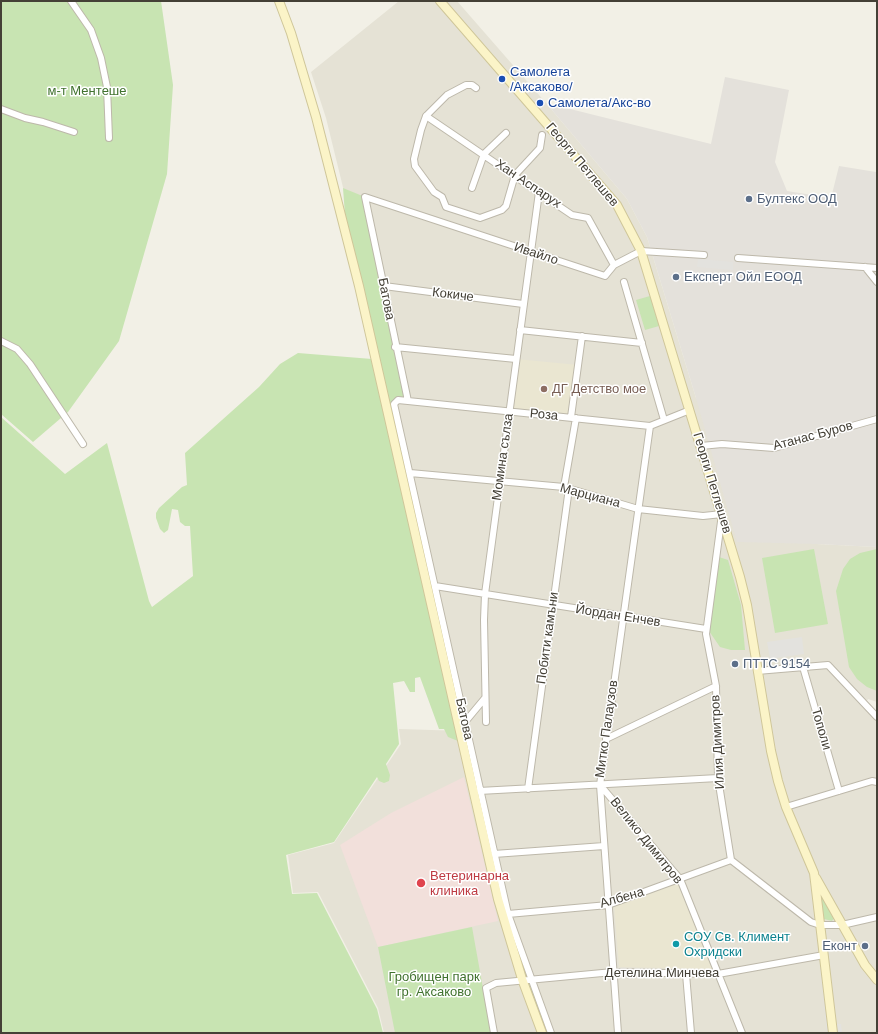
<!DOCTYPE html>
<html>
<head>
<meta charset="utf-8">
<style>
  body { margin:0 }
  #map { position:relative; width:878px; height:1034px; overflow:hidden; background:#f2f0e6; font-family:Helvetica,sans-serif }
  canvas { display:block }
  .frame { position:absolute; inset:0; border:2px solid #444036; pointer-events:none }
</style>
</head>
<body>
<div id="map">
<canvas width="878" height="1034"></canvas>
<div class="frame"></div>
</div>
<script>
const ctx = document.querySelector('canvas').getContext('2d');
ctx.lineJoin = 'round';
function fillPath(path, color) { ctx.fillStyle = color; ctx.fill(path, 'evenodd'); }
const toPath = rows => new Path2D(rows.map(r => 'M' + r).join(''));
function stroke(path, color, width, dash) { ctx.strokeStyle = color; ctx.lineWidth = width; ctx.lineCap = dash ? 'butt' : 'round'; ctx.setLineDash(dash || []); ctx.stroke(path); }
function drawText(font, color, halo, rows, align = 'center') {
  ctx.font = font + ' Helvetica,sans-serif'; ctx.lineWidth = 3; ctx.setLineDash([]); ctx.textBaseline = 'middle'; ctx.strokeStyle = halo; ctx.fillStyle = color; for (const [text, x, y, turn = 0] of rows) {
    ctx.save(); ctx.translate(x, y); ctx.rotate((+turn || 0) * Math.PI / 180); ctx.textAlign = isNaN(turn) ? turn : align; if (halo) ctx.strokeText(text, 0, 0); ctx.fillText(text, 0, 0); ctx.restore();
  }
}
fillPath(toPath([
  [399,1,457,1,546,103,627,199,647,237,696,398,817,544,877,547,877,702,868,699,867,701,877,712,877,1033,384,1033,378,1008,318,892,293,893,288,855,334,843,401,744,399,729,464,731,353,228,326,118,311,72]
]), '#e5e2d5');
fillPath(toPath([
  [725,77,789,90,775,162,787,191,831,198,839,166,876,172,877,547,817,544,737,542,696,398,647,237,627,199,546,103,711,144]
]), '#e4e1db');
fillPath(toPath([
  [516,359,578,365,571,417,510,412],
  [678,883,713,969,619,967,614,906]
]), '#eae6d1');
fillPath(toPath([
  [464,777,498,921,378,947,340,845,391,813]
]), '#f2e0db');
fillPath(toPath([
  [1,1,161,1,173,85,167,174,119,341,68,412,33,442,1,414],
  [343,188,365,197,408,401,395,402,508,914,551,1033,546,1033,501,906,345,215],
  [650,296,659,326,645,330,636,300],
  [298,353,372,359,457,730,455,730,458,741,448,737,444,729,439,729,420,677,415,678,415,692,410,692,404,681,393,683,399,744,386,764,390,775,389,781,384,783,379,781,377,777,334,842,286,855,292,894,317,893,377,1009,383,1033,1,1033,1,417,65,474,107,443,149,601,152,607,193,576,190,526,185,526,180,522,178,510,172,509,168,530,164,533,160,529,156,518,156,513,159,508,182,487,187,485,185,453,259,387,280,364],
  [814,549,828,624,775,633,762,558],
  [877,549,877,691,867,687,857,679,849,667,836,591,843,569,850,559,860,553],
  [719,557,728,560,741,605,745,650,731,650,720,647,709,631],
  [821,897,823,897,834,918,832,921,824,919],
  [472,927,491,1033,395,1033,378,947]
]), '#c8e4b2');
fillPath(toPath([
  [698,259,733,262,733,270,697,267],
  [802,637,804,654,770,659,767,642],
  [824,955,832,1024,841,1024,842,1033,827,1033,819,956]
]), '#e3e2de');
const street = toPath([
  [71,1,91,30,101,58,107,87,109,138],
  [476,88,472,85,466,85,447,95,426,116,421,130,414,159,415,166,434,192,442,197,446,207,480,218,502,210,506,206,515,175,540,148,542,135],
  [1,109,25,118,43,122,74,132],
  [426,116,572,215,588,218,614,265],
  [472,188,484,154,506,133],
  [738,258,877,268],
  [865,267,877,282],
  [624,282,664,420],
  [384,286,523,304],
  [520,330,642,343],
  [1,341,17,349,30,364,83,444],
  [395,347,516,359],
  [408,401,365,197,605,276,614,265,641,251,704,255],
  [571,417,582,336],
  [701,446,722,444,774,448,877,419],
  [410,473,564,487,638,509,703,516,722,514,706,634,716,686,718,778,731,860,811,922,820,925,842,925,877,917],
  [564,487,576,418],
  [435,586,706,629],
  [803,667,839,791],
  [757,671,828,665,877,717],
  [465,722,485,698],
  [486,722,484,620,485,594,539,192],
  [606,739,716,686],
  [600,785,680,879,742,1033],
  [528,789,569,488],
  [479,791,718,778],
  [786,807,872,781,877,782],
  [494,854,604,846],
  [508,914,608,905,731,860],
  [686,974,691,1033],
  [494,1033,486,988,496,983,613,972,718,974,824,955],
  [551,1033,508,914,394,404,398,400,408,401,650,426,690,410],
  [618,1033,600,785,650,426]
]);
const secondary = toPath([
  [279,1,291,33,316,117,359,286,498,899,522,979,542,1033],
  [440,1,617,205,641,251,740,577,747,605,771,751,778,781,786,807,814,873,833,1033],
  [816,878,865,965,877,980]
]);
stroke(street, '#bdb8aa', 8);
stroke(secondary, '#cfc699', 10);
stroke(street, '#fff', 6);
stroke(secondary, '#fbf4c8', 8);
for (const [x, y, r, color] of [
  [502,79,4,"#1a4fb4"],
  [540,103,4,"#1a4fb4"],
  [749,199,4,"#5c6f8a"],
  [676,277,4,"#5c6f8a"],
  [544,389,4,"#8d6e63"],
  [735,664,4,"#5c6f8a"],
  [421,883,5,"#e0444e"],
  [676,944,4,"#0f9aa8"],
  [865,946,4,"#5c6f8a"]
]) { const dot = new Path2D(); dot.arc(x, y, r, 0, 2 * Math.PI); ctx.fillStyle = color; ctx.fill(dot); stroke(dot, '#fff', 1.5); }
drawText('13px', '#164399', '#fff', [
  ["Самолета",510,72],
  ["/Аксаково/",510,87],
  ["Самолета/Акс-во",548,103]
], 'left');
drawText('13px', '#40722e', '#fff', [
  ["м-т Ментeше",87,91],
  ["Гробищен парк",434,977],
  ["гр. Аксаково",434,992]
]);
drawText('13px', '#444036', '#fff', [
  ["Георги Петлешев",582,165,50],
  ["Хан Аспарух",528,184,34],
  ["Ивайло",536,254,18],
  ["Кокиче",453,295,7],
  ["Батова",386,299,79],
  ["Роза",544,415,5],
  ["Атанас Буров",813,436,-15],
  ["Момина сълза",503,457,-82],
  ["Георги Петлешев",712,483,73],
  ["Марциана",590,496,15],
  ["Йордан Енчев",618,616,9],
  ["Побити камъни",548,638,-82],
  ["Батова",464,719,78],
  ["Митко Палаузов",607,729,-82],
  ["Тополи",821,729,74],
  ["Илия Димитров",718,742,-93],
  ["Велико Димитров",646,841,51],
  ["Албена",622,898,-16],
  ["Детелина Минчева",662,973]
]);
drawText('13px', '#4e5e75', '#fff', [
  ["Бултекс ООД",757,199],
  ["Експерт Ойл ЕООД",684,277],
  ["ПТТС 9154",743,664],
  ["Еконт",857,946,"right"]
], 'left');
drawText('13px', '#785e54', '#fff', [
  ["ДГ Детство мое",552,389]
], 'left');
drawText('13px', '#be3a42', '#fff', [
  ["Ветеринарна",430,876],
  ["клиника",430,891]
], 'left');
drawText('13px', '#0d838f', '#fff', [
  ["СОУ Св. Климент",684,937],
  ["Охридски",684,952]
], 'left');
</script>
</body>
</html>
